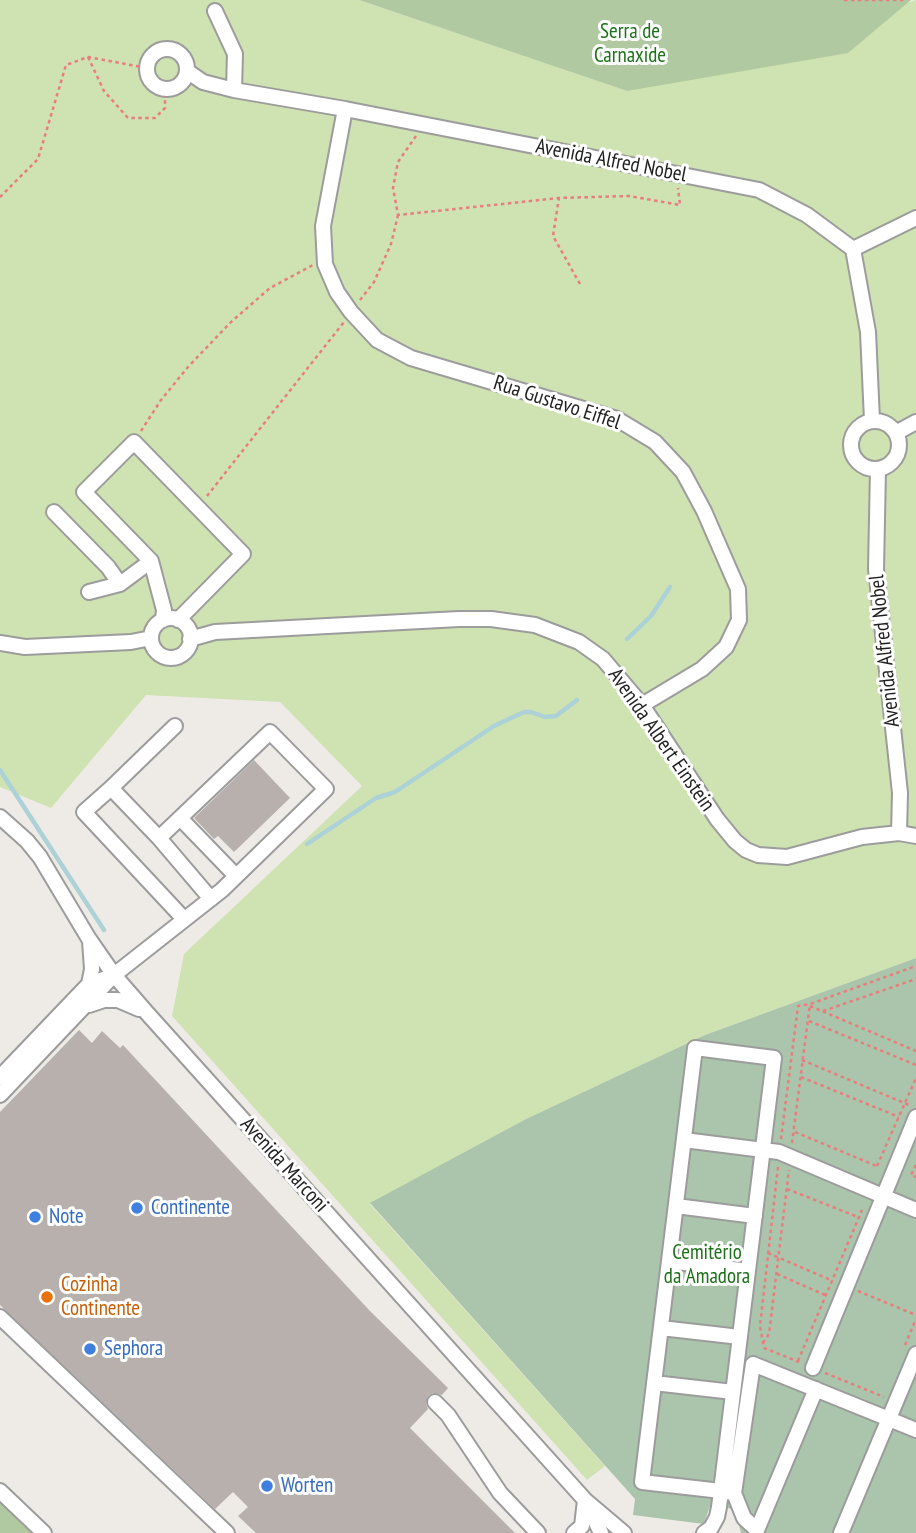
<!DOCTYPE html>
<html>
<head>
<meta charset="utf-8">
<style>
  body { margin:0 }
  canvas { display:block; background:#eeebe6 }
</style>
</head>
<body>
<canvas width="916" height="1533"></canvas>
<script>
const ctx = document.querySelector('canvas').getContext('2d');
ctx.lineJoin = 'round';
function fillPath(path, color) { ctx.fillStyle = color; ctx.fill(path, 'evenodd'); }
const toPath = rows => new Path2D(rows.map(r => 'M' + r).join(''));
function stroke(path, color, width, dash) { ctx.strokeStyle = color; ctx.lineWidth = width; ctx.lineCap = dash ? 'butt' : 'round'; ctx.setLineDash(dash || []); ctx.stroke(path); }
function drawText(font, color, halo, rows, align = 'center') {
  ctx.font = font + ' "PT Sans Narrow",sans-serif'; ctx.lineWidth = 6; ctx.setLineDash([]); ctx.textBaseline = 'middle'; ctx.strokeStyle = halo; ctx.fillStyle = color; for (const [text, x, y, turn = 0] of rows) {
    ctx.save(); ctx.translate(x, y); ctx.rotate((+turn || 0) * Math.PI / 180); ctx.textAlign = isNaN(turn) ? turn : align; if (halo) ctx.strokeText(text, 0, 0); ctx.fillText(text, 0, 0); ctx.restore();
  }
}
fillPath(toPath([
  [0,0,359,0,627,91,916,0,916,958,705,1035,526,1119,370,1204,605,1466,587,1480,172,1016,184,954,362,786,280,702,146,695,51,808,0,787]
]), '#cfe2b2');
fillPath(toPath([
  [359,0,911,0,848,53,627,91],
  [0,1501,33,1533,0,1533]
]), '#b1c9a0');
fillPath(toPath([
  [916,958,916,1533,741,1533,735,1509,710,1506,704,1524,633,1515,635,1499,370,1203,526,1119,705,1035]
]), '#aac5ab');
stroke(toPath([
  [627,639,651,616,670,587],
  [0,770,104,930],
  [307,844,376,798,395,792,494,726,524,712,531,712,545,717,556,716,577,700]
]), '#acd2d7', 4.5);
fillPath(toPath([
  [254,760,290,798,234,852,218,836,214,839,194,818],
  [79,1030,92,1043,102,1031,120,1048,123,1045,369,1310,448,1388,442,1395,433,1393,428,1396,426,1404,428,1409,410,1428,515,1533,256,1533,238,1516,248,1507,233,1492,215,1509,0,1305,0,1112]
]), '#b7b0ac');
const minor = toPath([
  [215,11,235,54,234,90],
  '147 69a20 20 0 1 1 40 0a20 20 0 1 1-40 0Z',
  [187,71,203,82,234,90,345,109,759,190,807,215,853,249,868,332,872,420],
  [345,109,323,226,325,264,337,292,351,312,377,340,411,358,617,419,655,442,683,472,704,511,738,589,739,620,726,647,702,669,642,705],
  [853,249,916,218],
  '851 445a24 24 0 1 1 48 0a24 24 0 1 1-48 0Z',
  [896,433,916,422],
  [878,469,876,569,900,793,899,833],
  [54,512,108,567,120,584],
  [89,592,120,584,151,561],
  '151 638a20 20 0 1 1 40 0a20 20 0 1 1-40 0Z',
  [163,620,164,610,151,561,84,492,134,442,243,554,178,620],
  [190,639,215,632,459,619,491,619,535,625,579,642,603,659,642,705,717,819,735,841,746,850,758,855,787,857,862,837,899,833,916,836],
  [0,643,25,647,131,642,151,638],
  [111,788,175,726],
  [0,817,27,841,40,857,89,939,114,975,147,1013,585,1500,624,1533],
  [159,838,180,818],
  [184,919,84,812,111,788,159,838,211,899],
  [89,984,92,969,90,941],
  [89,1005,104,1000,118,1000,139,1009],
  [0,1077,89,984,110,977],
  [0,1095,114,975,222,890,326,789,270,732,180,818,236,876],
  [684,1140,779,1152,916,1210],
  [676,1206,755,1216],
  [669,1261,748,1271],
  [0,1317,227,1533],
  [661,1328,740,1337],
  [813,1368,916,1117],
  [654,1383,733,1392],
  [816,1389,757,1530,744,1518,734,1493,753,1364,889,1419,916,1430],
  [435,1402,448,1415,500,1493,538,1533],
  [0,1491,44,1533],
  [587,1504,601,1533],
  [574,1533,582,1526,585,1500],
  [704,1533,711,1528,717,1517,719,1507,721,1491,748,1271,774,1058,695,1048,642,1482,721,1491,734,1493],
  [841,1533,916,1354]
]);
stroke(minor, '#9c9c9c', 18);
stroke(toPath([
  [844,0,906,0],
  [88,57,104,91,128,118,155,118,165,108,165,89],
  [416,136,398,162,393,188,398,215,559,198],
  [0,197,38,159,66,65,88,57,147,68],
  [580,284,553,236,559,198,629,196,680,205,678,188],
  [360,300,374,282,391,244,398,215],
  [141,431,161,400,188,367,231,322,270,288,313,265],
  [207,496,344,322],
  [810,1006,916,1051],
  [823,1011,916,979],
  [809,1021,916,1065],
  [802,1060,909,1105],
  [801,1077,899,1117],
  [795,1132,879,1167],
  [781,1139,798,1006,810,1004,916,966],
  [792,1143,810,1004],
  [916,1165,911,1175,916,1177],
  [877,1166,916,1078],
  [778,1167,760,1326,764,1348,799,1362],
  [787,1189,858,1217],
  [768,1253,833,1281],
  [777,1274,825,1295],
  [858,1291,916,1315],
  [763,1343,769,1334,789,1170],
  [905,1345,916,1319],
  [798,1361,862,1210],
  [825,1373,884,1397]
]), '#e97d7e', 2.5, [3.5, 3.5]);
stroke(minor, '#fff', 14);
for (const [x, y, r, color] of [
  [137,1208,7,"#3f7fe0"],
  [35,1217,7,"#3f7fe0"],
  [47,1297,7,"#e8710a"],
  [90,1349,7,"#3f7fe0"],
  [267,1486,7,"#3f7fe0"]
]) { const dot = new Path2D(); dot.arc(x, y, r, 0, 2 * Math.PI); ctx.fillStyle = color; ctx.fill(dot); stroke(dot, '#fff', 2.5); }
drawText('21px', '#1c7119', '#fff', [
  ["Serra de",630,32],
  ["Carnaxide",630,56],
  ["Cemitério",707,1253],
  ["da Amadora",707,1277]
]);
drawText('21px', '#1f1f1f', '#fff', [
  ["Avenida Alfred Nobel",611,161,11],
  ["Rua Gustavo Eiffel",557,403,18],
  ["Avenida Alfred Nobel",885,651,-96],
  ["Avenida Albert Einstein",661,740,55],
  ["Avenida Marconi",284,1165,48]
]);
drawText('21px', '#366cbe', '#fff', [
  ["Continente",151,1208],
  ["Note",49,1217],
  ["Sephora",104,1349],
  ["Worten",281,1486]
], 'left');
drawText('21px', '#c56008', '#fff', [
  ["Cozinha",61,1285],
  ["Continente",61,1309]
], 'left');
</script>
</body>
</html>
